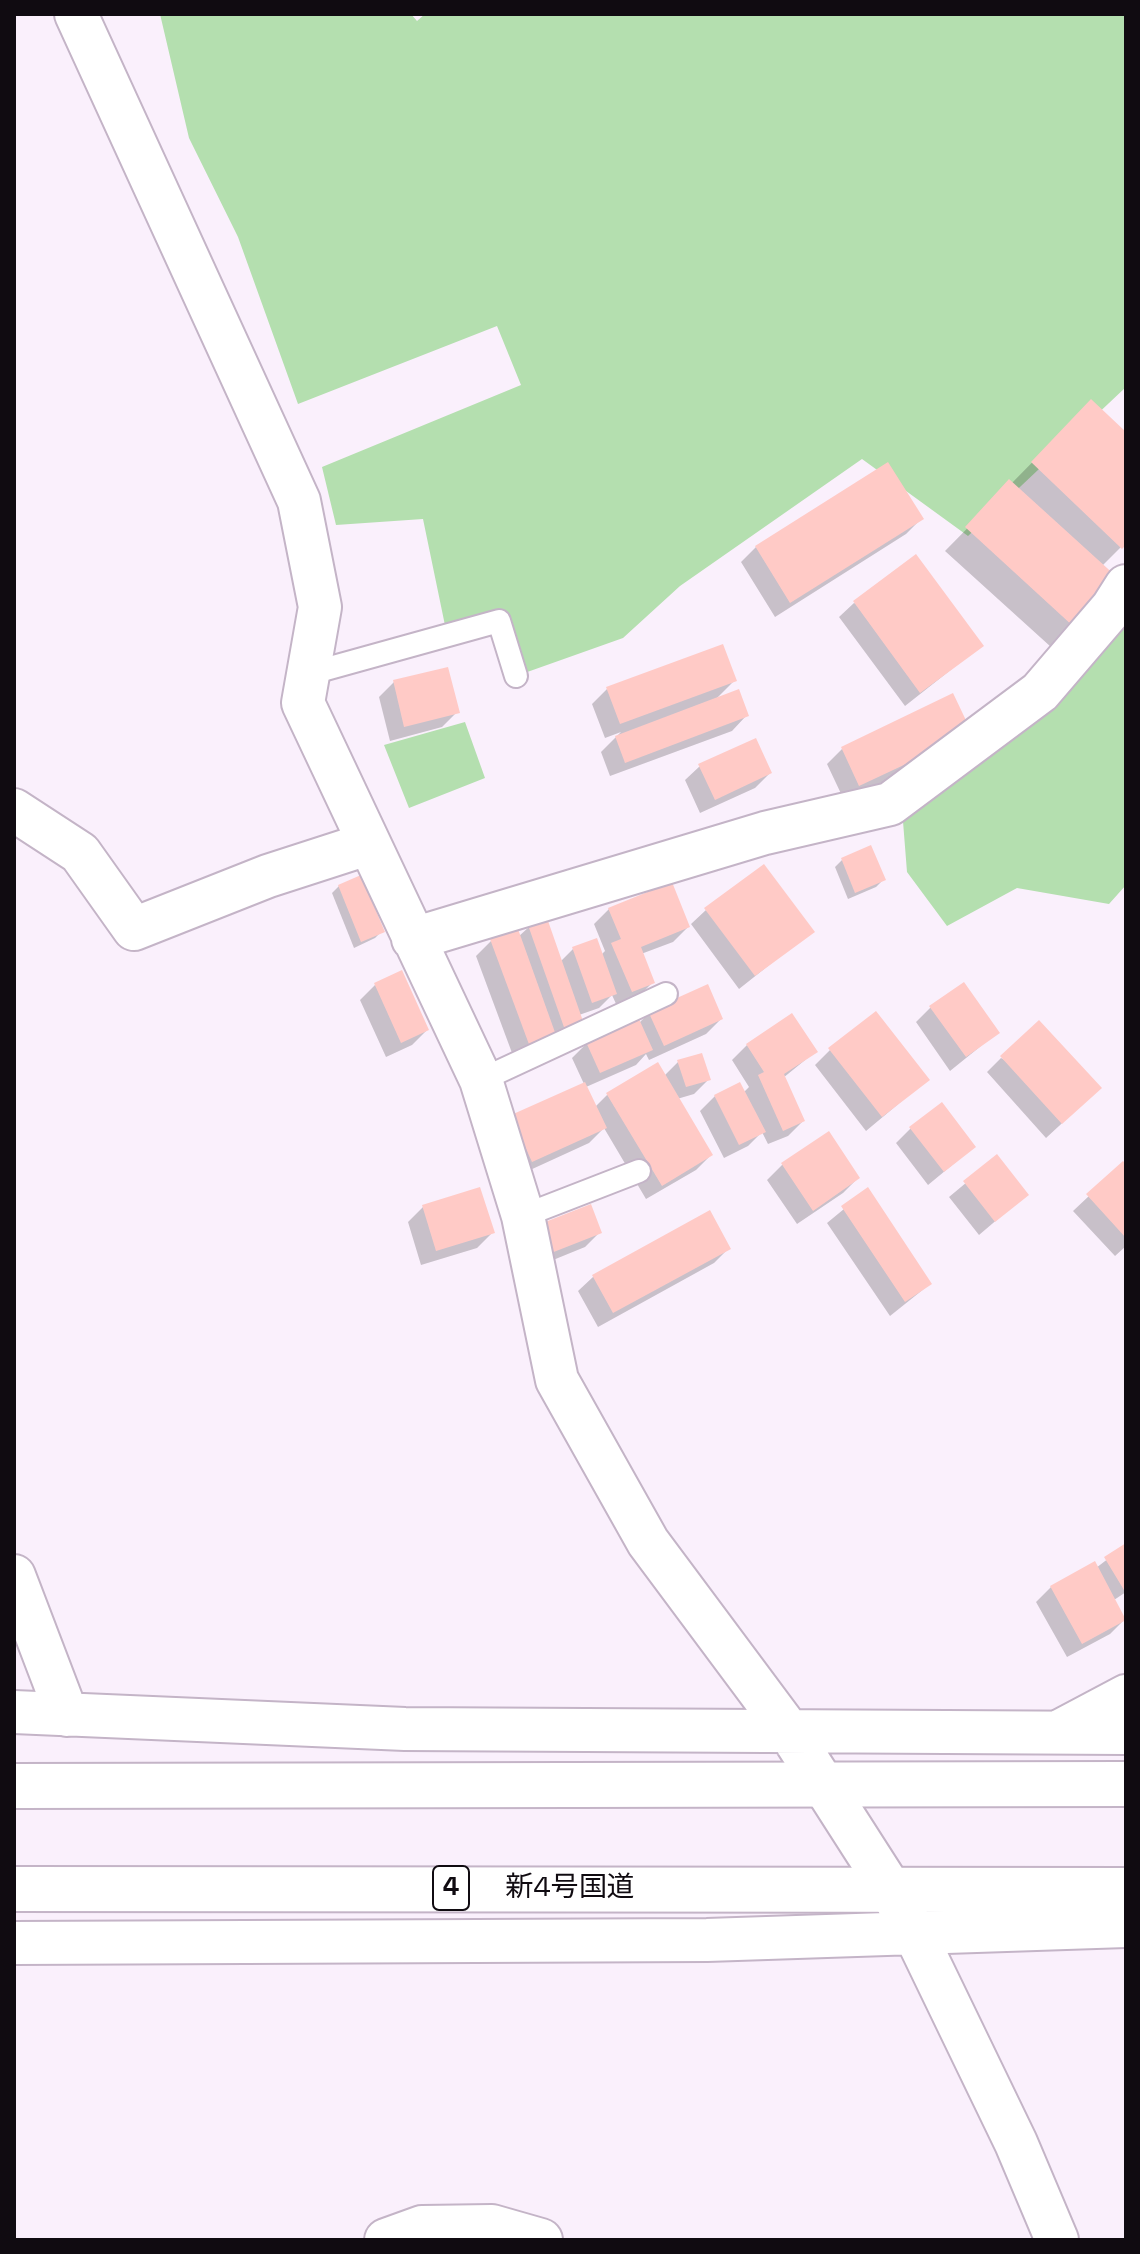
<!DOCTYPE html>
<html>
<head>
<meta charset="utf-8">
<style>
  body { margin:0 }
  #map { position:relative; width:1140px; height:2254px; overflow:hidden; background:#faf0fc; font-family:"Space Grotesk",sans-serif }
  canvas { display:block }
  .frame { position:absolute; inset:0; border:16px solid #100b11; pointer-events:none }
</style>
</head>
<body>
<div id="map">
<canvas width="1140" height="2254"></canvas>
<div class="frame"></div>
</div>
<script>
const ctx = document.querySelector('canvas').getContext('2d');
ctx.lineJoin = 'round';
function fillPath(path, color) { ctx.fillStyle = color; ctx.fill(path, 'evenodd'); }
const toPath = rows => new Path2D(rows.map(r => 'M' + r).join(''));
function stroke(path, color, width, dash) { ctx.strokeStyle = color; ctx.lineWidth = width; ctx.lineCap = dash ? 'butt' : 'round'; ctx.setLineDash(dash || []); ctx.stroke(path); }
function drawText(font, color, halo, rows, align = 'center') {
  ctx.font = font + ' "Space Grotesk","Noto Sans JP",sans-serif'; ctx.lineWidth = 6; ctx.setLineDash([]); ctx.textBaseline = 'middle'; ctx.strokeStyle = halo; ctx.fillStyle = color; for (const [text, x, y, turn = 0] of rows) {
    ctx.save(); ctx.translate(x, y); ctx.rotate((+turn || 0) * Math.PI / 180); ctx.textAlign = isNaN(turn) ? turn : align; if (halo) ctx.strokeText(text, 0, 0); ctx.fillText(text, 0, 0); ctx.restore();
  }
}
fillPath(toPath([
  [160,14,411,14,417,21,425,14,1126,14,1126,387,968,536,862,459,680,586,623,638,516,676,498,621,447,635,423,519,336,525,322,467,521,385,497,326,298,404,238,237,189,138],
  [1126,601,1126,885,1109,904,1017,888,947,926,907,872,901,796],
  [465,722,485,778,409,808,384,745]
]), '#b4dfaf');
fillPath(toPath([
  [1070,424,1126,435,1126,542,1102,566,1116,578,1051,647,945,551],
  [921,519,906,534,775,617,741,562,756,547],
  [854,603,981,646,905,706,839,617],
  [735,680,715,700,746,716,732,731,610,776,601,752,621,732,605,738,592,704,607,689],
  [394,682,457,712,442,727,390,741,379,697],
  [955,748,844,800,827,764,842,749],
  [700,766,770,773,755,788,700,813,685,780],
  [842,860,883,880,876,887,848,899,835,867],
  [339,886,382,931,375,938,354,948,332,893],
  [609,909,688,927,673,942,641,954,653,982,638,997,617,1006,612,995,599,1008,579,1015,582,1023,515,1061,476,956,491,941,518,937,529,927,560,962,573,949,601,955,605,951,594,924],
  [706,910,812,931,739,989,691,924],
  [401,973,427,1030,412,1045,386,1057,360,1000,375,985],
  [931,1007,997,1033,950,1071,916,1022],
  [649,1013,721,1019,706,1034,649,1060,646,1054,636,1065,586,1087,595,1107,608,1094,664,1076,678,1062,709,1079,694,1094,677,1099,711,1155,696,1170,646,1199,604,1128,589,1143,517,1176,497,1132,584,1084,572,1058,587,1043,639,1023],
  [747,1045,815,1052,783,1078,803,1121,788,1136,768,1144,762,1132,748,1146,724,1158,700,1111,715,1096,744,1092,749,1087,732,1060],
  [830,1050,927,1080,866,1131,815,1065],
  [1001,1058,1085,1102,1046,1138,987,1072],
  [911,1128,974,1147,928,1185,896,1143],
  [828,1134,858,1178,843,1193,797,1224,767,1180,782,1165],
  [997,1157,1026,1195,979,1235,949,1197],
  [1123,1164,1126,1167,1126,1246,1115,1256,1073,1211],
  [867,1190,930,1284,890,1316,827,1223],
  [423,1207,492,1233,477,1248,421,1265,408,1222],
  [590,1207,600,1232,585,1247,531,1269],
  [729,1248,714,1263,598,1327,578,1291,593,1277],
  [1126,1545,1126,1592,1114,1600,1125,1619,1110,1634,1067,1657,1036,1602,1051,1587,1096,1568]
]), '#0003');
fillPath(toPath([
  [1091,399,1126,432,1126,545,1122,549,1031,462],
  [888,462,924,519,790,603,755,546],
  [1009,479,1118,578,1074,627,965,527],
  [916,554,984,646,920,693,853,601],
  [723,644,737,681,620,724,606,687],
  [448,667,460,713,404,727,393,680],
  [739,689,749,716,625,763,615,736],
  [953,693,972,733,859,786,841,747],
  [756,738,772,773,715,800,698,764],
  [871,845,886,880,855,893,841,858],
  [764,864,815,932,755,976,704,908],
  [361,875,385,932,361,942,338,885],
  [672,882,690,927,641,947,655,983,632,992,611,943,621,939,608,908],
  [547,918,584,1024,565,1030,528,925],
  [518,929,557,1038,530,1047,490,939],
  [597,938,617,994,592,1003,572,947],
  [402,970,429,1030,401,1043,374,983],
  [964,982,1000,1033,966,1057,929,1006],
  [708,984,723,1019,664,1046,648,1011],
  [876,1011,930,1080,882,1117,828,1048],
  [792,1013,818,1052,784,1074,805,1121,783,1131,758,1075,764,1072,746,1044],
  [639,1019,653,1050,600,1073,586,1042],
  [1039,1020,1102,1088,1062,1124,1000,1056],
  [702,1053,711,1080,686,1087,677,1060],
  [658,1062,713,1155,662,1186,606,1093],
  [585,1082,607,1128,532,1162,511,1115],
  [740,1082,766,1132,739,1145,714,1095],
  [942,1102,976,1147,944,1172,909,1127],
  [829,1131,860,1178,813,1211,781,1163],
  [997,1154,1029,1195,995,1222,963,1181],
  [1123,1161,1126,1164,1126,1238,1086,1194],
  [480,1187,495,1233,436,1251,422,1205],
  [868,1187,932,1284,905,1302,841,1206],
  [591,1204,602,1233,546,1255,535,1226],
  [710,1210,731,1249,613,1313,592,1275],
  [1126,1543,1126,1588,1124,1590,1104,1557],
  [1095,1561,1126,1620,1082,1644,1050,1586]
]), '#ffcac6');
const service = toPath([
  [308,674,499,621,516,676],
  [481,1080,666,994],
  [523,1216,639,1171]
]);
const minor = toPath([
  [76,14,299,501,320,607,303,703,481,1080,523,1216,557,1380,648,1542,791,1734,889,1887,915,1934,1016,2143,1057,2240],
  [14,810,80,853,134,929,268,876,367,844],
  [413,939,765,833,890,804,1040,692,1112,608,1126,586],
  [14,1576,67,1715],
  [14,1712,405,1729,1126,1733],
  [1060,1731,1126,1696],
  [14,1943,707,1940,1126,1926],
  [386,2240,422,2227,492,2226,541,2240]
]);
const trunk = toPath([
  [14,1786,1126,1784],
  [14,1889,1126,1890]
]);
stroke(service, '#c4b4c7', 26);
stroke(minor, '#c4b4c7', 46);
stroke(trunk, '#c4b4c7', 48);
stroke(service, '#fff', 22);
stroke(minor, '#fff', 42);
stroke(trunk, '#fff', 44);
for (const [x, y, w] of [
  [451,1888,36]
]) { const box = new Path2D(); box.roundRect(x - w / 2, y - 22, w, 44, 6); ctx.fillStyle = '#fff'; ctx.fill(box); stroke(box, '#100b11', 2); }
drawText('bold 26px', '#100b11', null, [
  ["4",451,1888]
]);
drawText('28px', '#100b11', '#fff', [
  ["新4号国道",570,1888]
]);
</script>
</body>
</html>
